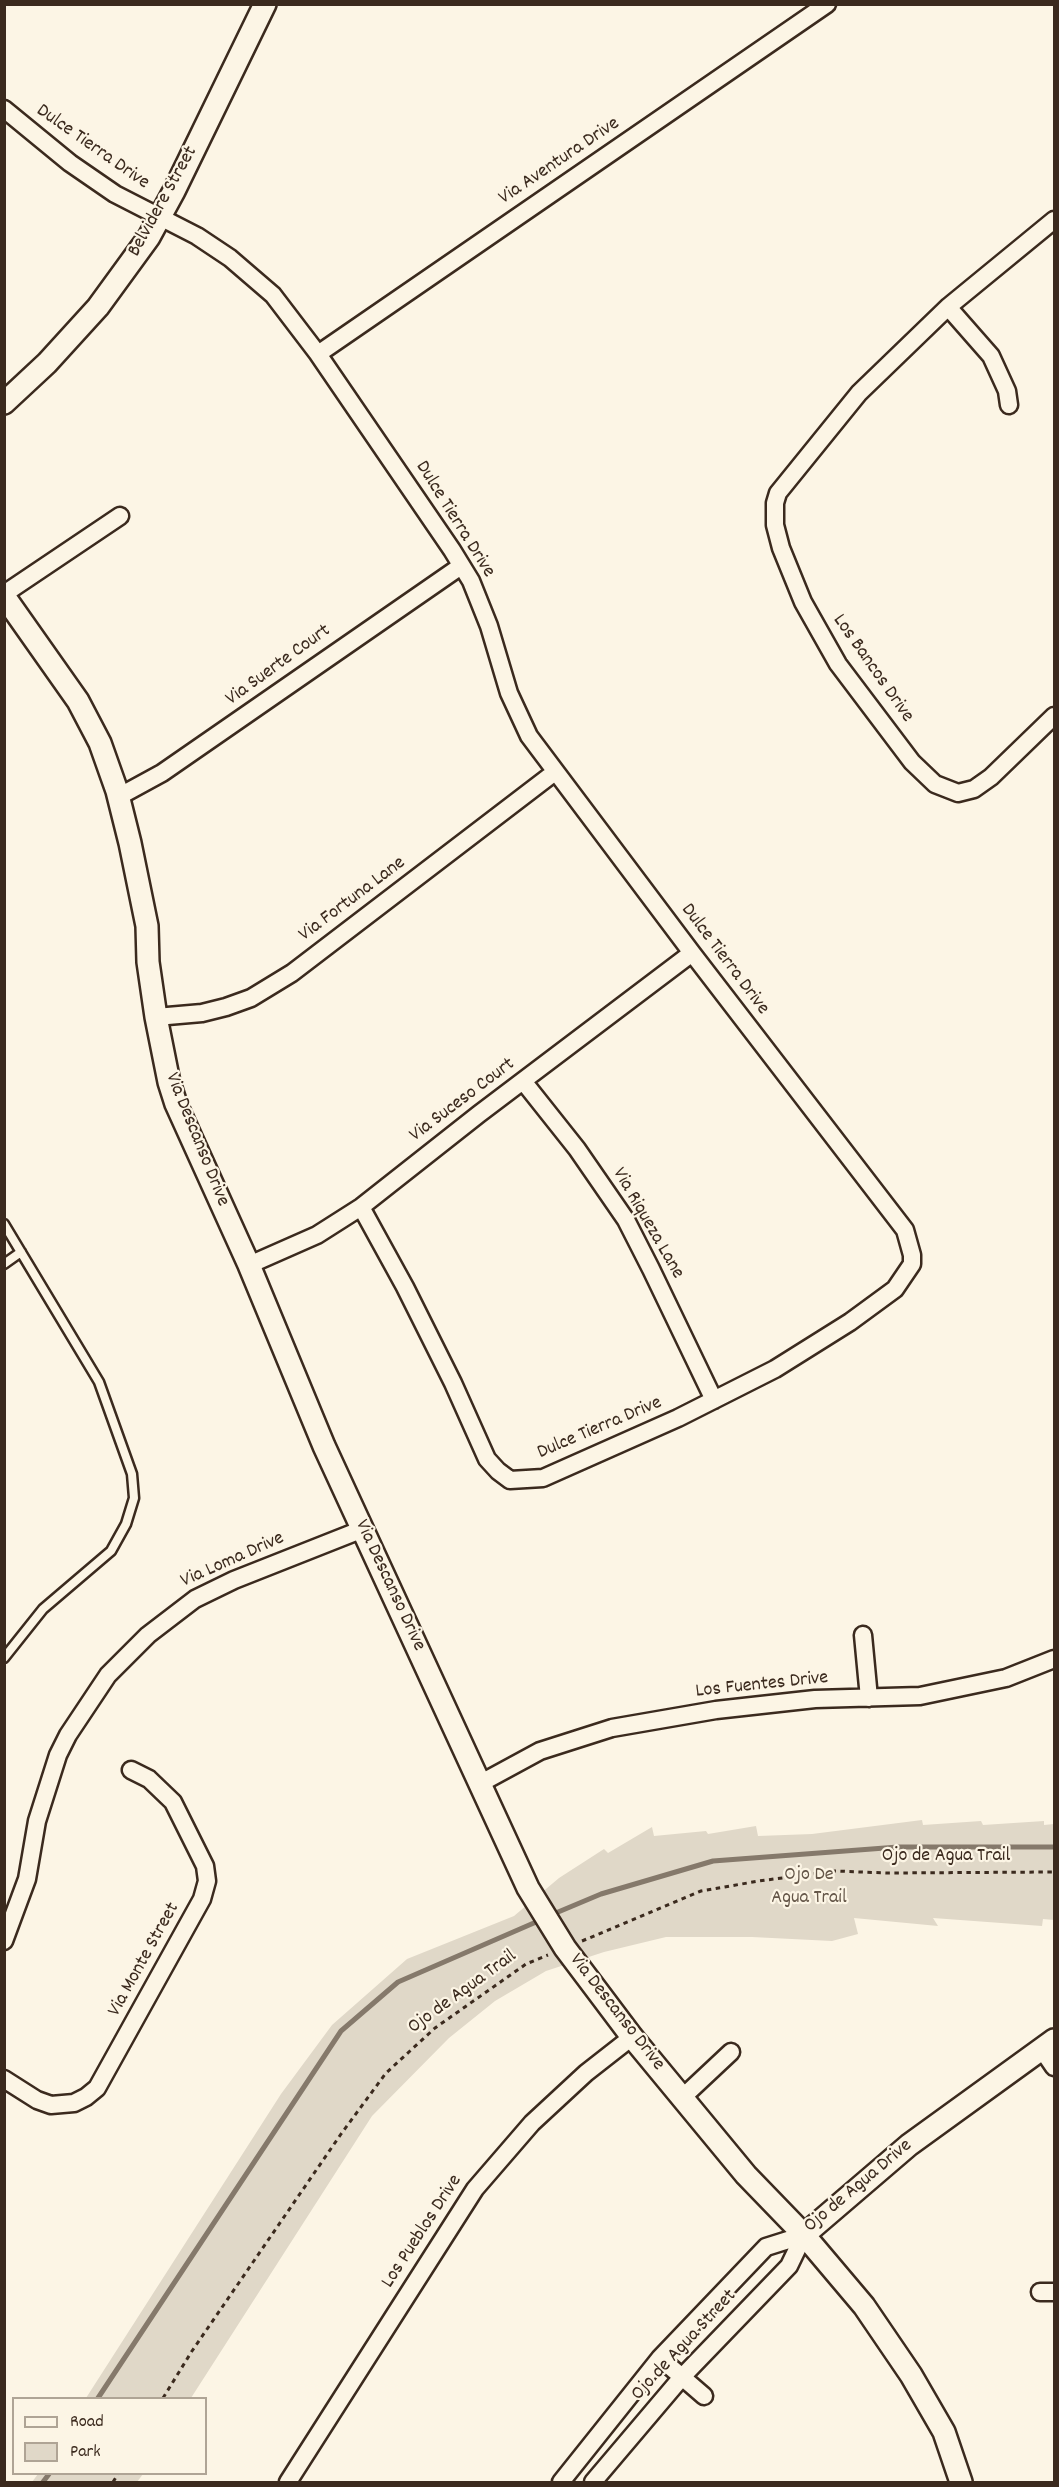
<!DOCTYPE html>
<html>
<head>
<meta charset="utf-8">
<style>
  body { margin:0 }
  #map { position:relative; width:1059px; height:2487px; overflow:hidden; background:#fcf5e5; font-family:Dekko,sans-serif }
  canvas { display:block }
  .frame { position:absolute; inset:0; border:6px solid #3b2a1e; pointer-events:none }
  .legend { position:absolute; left:12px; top:2397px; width:195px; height:78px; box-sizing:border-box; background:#fcf5e5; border:2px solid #afa495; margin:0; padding:8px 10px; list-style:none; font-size:18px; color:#3b2a1e }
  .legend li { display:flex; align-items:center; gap:12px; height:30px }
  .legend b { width:30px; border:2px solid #afa495 }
</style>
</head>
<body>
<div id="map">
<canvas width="1059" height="2487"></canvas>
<div class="frame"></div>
<ul class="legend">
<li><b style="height:8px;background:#fcf5e5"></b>Road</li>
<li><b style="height:16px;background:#e0d8c8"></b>Park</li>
</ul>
</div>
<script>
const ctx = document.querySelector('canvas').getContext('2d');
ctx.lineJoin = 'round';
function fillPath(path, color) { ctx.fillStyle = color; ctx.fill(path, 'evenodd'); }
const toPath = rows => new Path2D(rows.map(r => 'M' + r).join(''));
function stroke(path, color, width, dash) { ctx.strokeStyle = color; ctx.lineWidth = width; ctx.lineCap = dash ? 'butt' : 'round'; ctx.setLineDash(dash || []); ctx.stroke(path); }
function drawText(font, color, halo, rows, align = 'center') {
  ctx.font = font + ' Dekko,sans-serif'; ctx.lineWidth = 4.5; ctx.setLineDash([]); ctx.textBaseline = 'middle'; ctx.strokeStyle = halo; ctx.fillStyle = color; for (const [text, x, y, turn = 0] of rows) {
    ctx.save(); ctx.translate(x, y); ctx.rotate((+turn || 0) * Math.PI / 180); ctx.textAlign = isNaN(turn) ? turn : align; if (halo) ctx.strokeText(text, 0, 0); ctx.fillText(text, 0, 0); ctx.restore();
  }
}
fillPath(toPath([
  [922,1820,923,1825,981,1821,983,1825,1044,1821,1044,1825,1054,1824,1054,1920,1043,1919,1042,1926,933,1918,938,1926,854,1918,858,1934,832,1941,752,1937,666,1937,604,1952,546,1971,495,2001,449,2038,372,2116,191,2398,86,2398,281,2094,332,2025,407,1959,514,1916,559,1878,604,1849,608,1853,652,1827,654,1836,706,1831,708,1834,756,1826,758,1836,812,1834],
  [38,2474,143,2474,137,2482,32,2482]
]), '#e0d8c8');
stroke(toPath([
  [551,1915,601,1894,713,1861,898,1847,1054,1847],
  [98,2398,341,2031,398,1982,543,1919],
  [43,2482,49,2474]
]), '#85796b', 5);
const service = toPath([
  [4,1224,99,1382,132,1474,134,1498,126,1524,111,1551,43,1609,4,1658],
  [4,1264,21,1252]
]);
const minor = toPath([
  [4,109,70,163,115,194,197,236,230,258,273,295,318,354,452,550,471,581,489,626,509,693,529,736,692,953,905,1230,912,1255,912,1264,895,1289,850,1322,775,1369,678,1418,543,1478,510,1480,498,1471,487,1459,453,1383,405,1287,361,1207],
  [1054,220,948,307,859,393,778,493,775,503,775,525,781,548,803,602,838,664,912,762,935,784,958,793,974,789,991,777,1054,716],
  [948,307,991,356,1007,391,1009,405],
  [318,354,827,4],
  [4,594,120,516],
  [118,797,162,773,461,566],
  [156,1017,202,1013,226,1007,251,998,292,973,555,772],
  [523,1081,577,1149,626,1220,651,1269,714,1400],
  [249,1265,317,1235,361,1207,479,1114,692,953],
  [863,1635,869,1698],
  [481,1783,540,1751,612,1728,716,1710,815,1699,920,1696,1006,1678,1054,1659],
  [4,1941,27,1879,37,1821,58,1755,68,1735,108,1675,148,1635,195,1599,234,1580,363,1529],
  [1041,2048,1054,2067],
  [4,2079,37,2100,51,2105,74,2103,86,2097,97,2088,202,1899,207,1881,205,1866,173,1802,149,1779,131,1770],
  [683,2097,731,2052],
  [1040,2292,1054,2292],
  [660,2358,704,2396],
  [288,2482,475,2189,532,2123,586,2073,632,2037],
  [561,2482,660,2358,766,2247,804,2235],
  [593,2482,682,2377,789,2266,804,2235]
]);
const tertiary = toPath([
  [4,403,47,363,98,307,149,237,174,191,265,4],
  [4,596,78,701,100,743,117,791,130,843,147,926,148,962,156,1017,169,1082,176,1104,249,1265,324,1446,528,1888,565,1948,632,2037,746,2175,804,2235,864,2306,911,2375,944,2432,961,2482],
  [804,2235,909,2145,1054,2040]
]);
stroke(service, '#3b2a1e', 13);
stroke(minor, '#3b2a1e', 21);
stroke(tertiary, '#3b2a1e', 26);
stroke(toPath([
  [582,1941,701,1891,759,1881,835,1871,888,1873,1054,1872],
  [163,2398,192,2351,341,2134,386,2073,435,2028,526,1964,548,1955],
  [113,2482,118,2474]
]), '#3b2a1e', 3, [4.5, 4.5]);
stroke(service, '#fcf5e5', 8);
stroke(minor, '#fcf5e5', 16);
stroke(tertiary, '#fcf5e5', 21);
drawText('20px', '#3b2a1e', '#fcf5e5', [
  ["Dulce Tierra Drive",92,148,35],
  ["Via Aventura Drive",560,162,-34],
  ["Belvidere Street",164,202,-61],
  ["Dulce Tierra Drive",454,520,58],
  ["Via Suerte Court",279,666,-36],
  ["Los Bancos Drive",872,669,55],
  ["Via Fortuna Lane",353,900,-37],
  ["Dulce Tierra Drive",724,960,53],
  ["Via Suceso Court",463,1101,-37],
  ["Via Descanso Drive",196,1140,68],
  ["Via Riqueza Lane",647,1224,60],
  ["Dulce Tierra Drive",600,1429,-23],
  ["Via Loma Drive",233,1561,-24],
  ["Via Descanso Drive",389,1586,65],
  ["Los Fuentes Drive",762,1686,-6],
  ["Ojo de Agua Trail",946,1857],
  ["Via Monte Street",145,1960,-61],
  ["Ojo de Agua Trail",463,1993,-36],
  ["Via Descanso Drive",616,2013,52],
  ["Ojo de Agua Drive",859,2187,-40],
  ["Los Pueblos Drive",423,2232,-57],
  ["Ojo de Agua Street",685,2346,-47]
]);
drawText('20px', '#645648', '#fcf5e5', [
  ["Ojo De",809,1876],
  ["Agua Trail",809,1899]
]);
</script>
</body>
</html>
